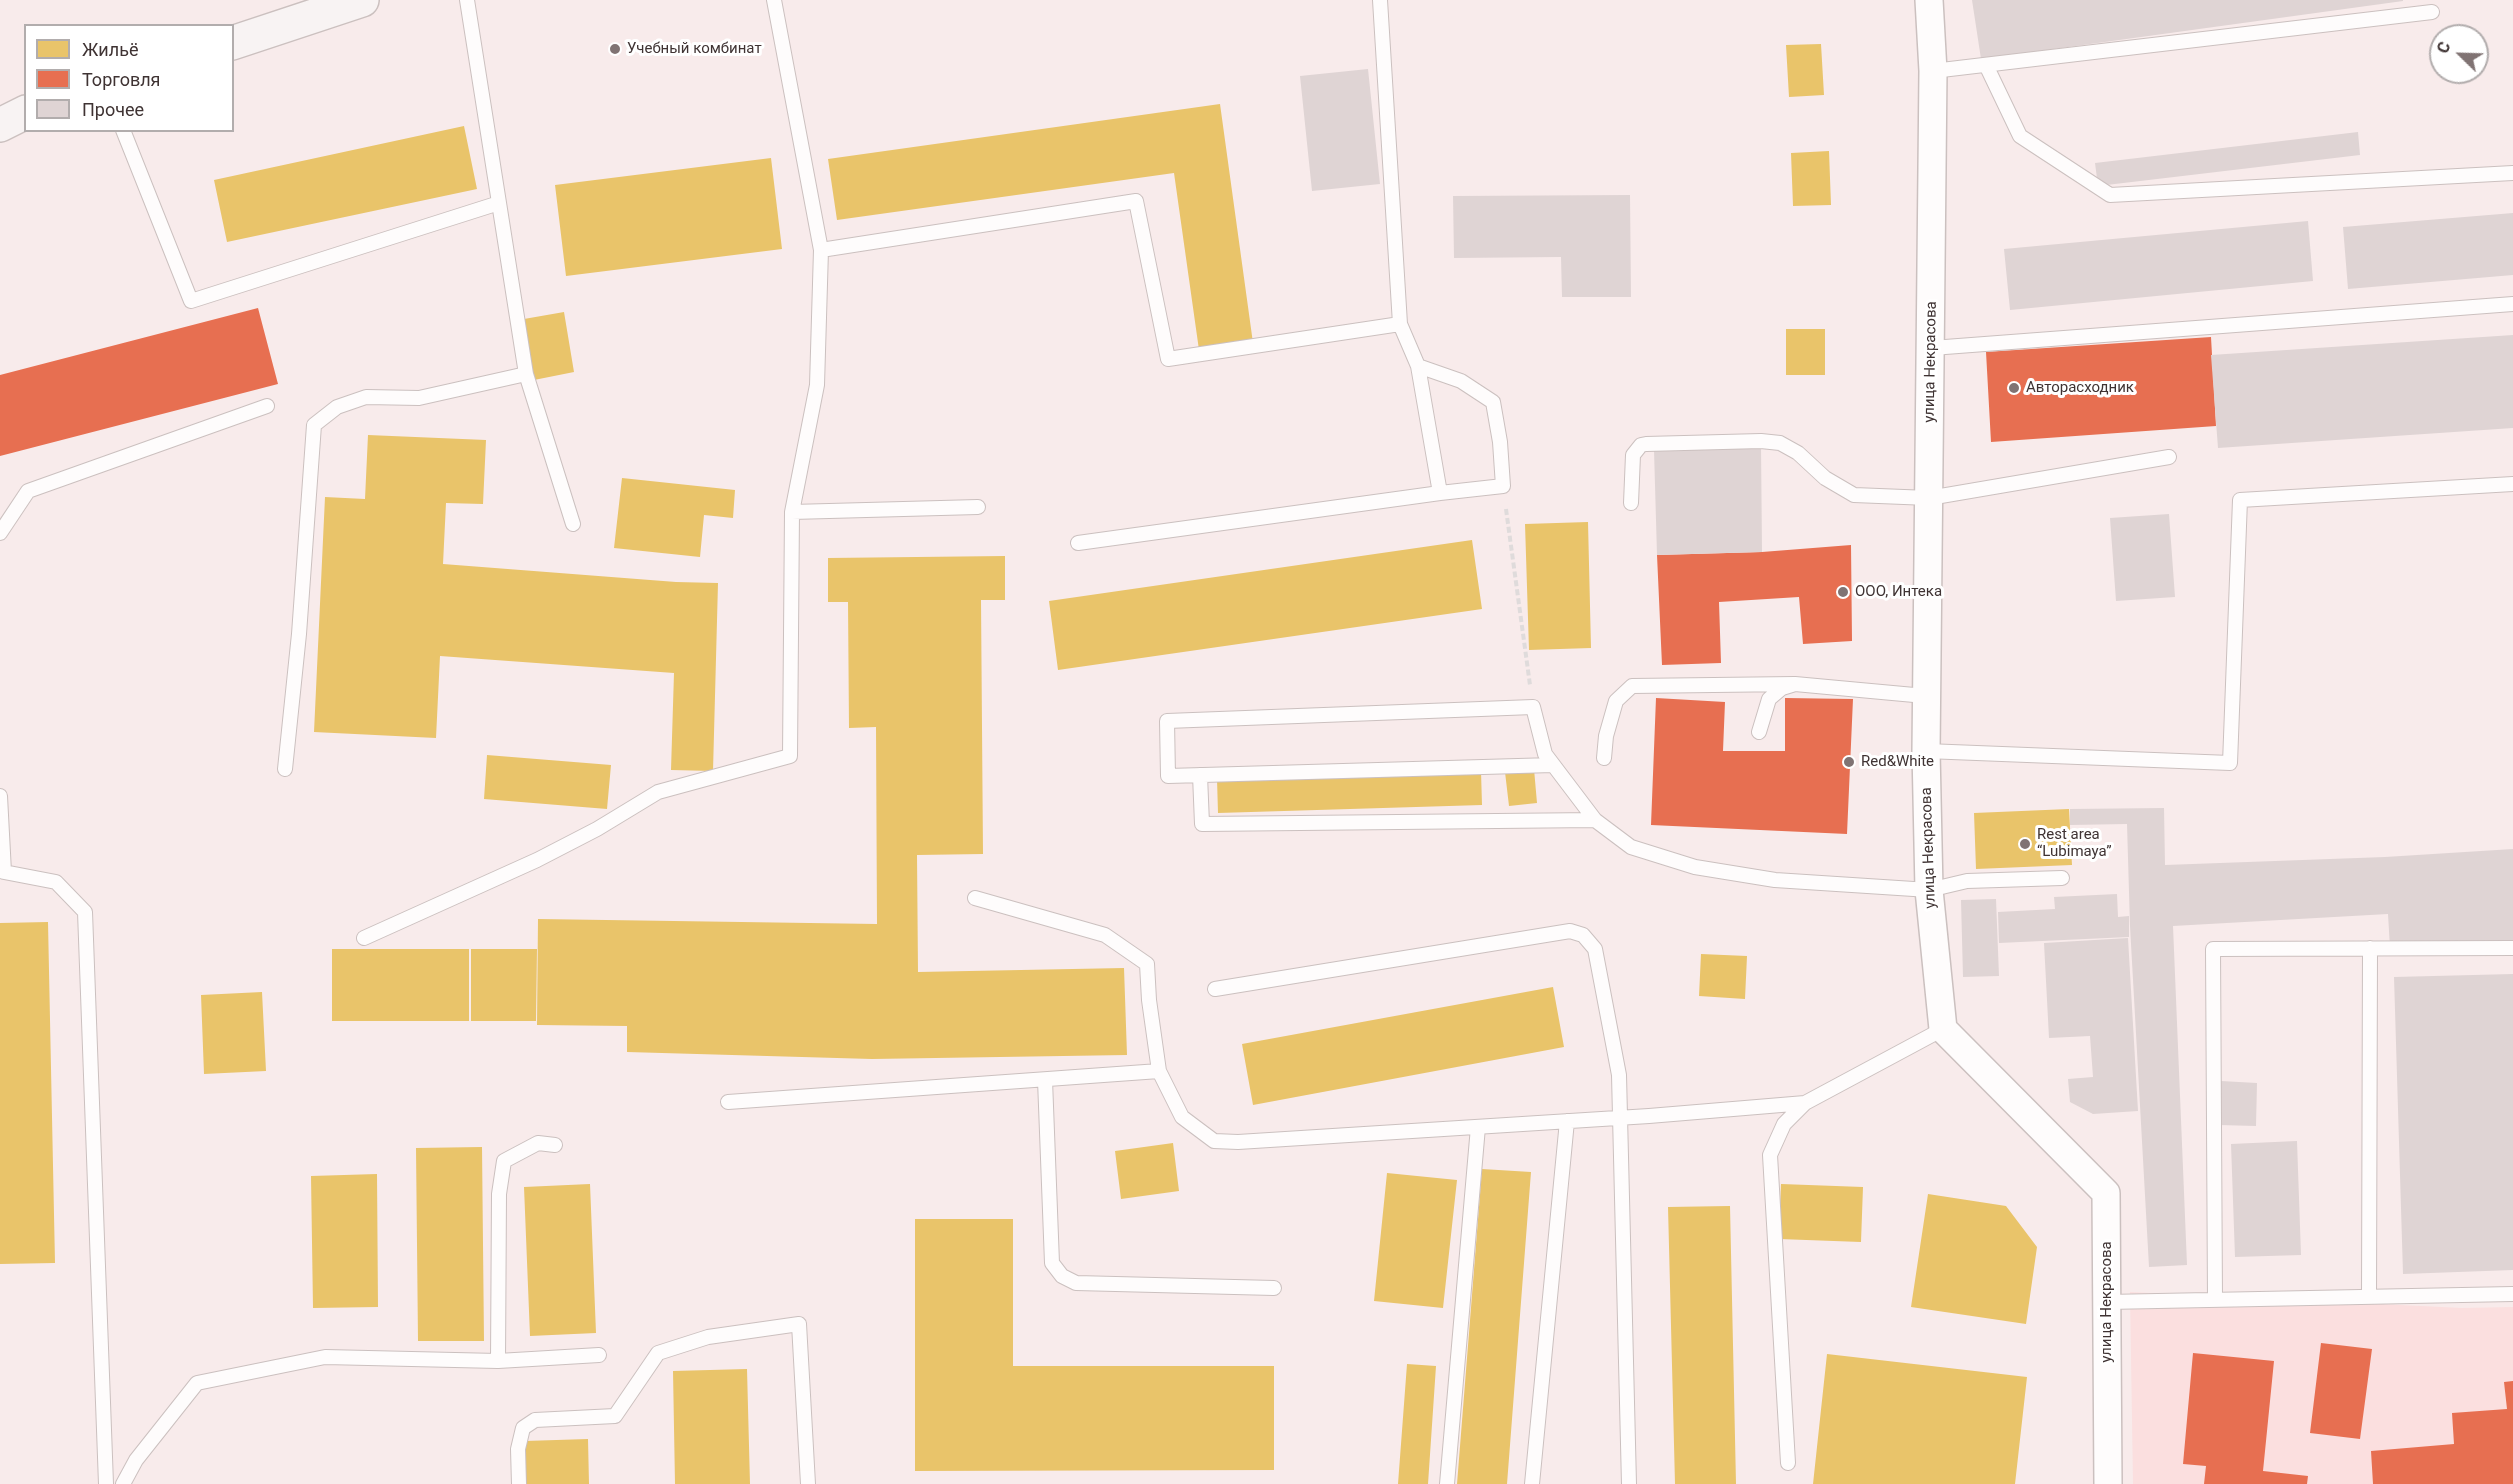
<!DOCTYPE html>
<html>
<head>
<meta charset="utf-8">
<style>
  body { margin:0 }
  #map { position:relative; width:2513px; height:1484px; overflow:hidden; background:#f8ebeb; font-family:Roboto,sans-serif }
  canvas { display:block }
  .legend { position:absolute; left:24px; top:24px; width:210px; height:108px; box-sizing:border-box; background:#fff; border:2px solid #b2adad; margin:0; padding:8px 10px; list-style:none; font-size:18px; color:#3f3333 }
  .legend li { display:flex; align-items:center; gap:12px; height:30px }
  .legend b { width:30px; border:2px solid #b2adad }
  .north { position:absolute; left:2429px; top:24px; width:60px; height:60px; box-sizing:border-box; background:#fff; border:2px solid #b2adad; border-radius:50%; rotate:293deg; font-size:16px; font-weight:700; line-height:24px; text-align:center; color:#3f3333 }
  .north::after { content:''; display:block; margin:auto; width:21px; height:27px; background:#807373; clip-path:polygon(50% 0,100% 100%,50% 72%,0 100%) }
</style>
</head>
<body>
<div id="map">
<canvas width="2513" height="1484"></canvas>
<ul class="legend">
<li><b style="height:16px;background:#e9c46a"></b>Жильё</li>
<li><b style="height:16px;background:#e76f51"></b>Торговля</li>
<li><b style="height:16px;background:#dfd4d4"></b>Прочее</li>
</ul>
<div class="north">С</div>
</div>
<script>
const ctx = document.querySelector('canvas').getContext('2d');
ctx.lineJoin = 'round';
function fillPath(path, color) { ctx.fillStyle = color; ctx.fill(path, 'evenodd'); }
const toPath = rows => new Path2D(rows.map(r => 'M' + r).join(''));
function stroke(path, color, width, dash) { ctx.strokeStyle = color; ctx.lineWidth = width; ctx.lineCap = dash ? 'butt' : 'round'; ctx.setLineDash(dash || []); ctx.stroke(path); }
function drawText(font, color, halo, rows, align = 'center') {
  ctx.font = font + ' Roboto,sans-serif'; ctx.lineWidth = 6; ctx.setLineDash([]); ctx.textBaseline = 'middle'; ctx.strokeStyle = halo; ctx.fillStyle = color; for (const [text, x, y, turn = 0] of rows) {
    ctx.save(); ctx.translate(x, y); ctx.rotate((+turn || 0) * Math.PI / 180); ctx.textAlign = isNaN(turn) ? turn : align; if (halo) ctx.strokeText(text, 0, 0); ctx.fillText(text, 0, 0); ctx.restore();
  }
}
fillPath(toPath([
  [2130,1292,2462,1308,2513,1307,2513,1484,2133,1484]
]), '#fbdfdf');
fillPath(toPath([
  [1821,44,1824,95,1789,97,1786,45],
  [1220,104,1253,343,1199,350,1174,173,837,220,828,159],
  [464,126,477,189,227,242,214,180],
  [1829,151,1831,205,1793,206,1791,153],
  [771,158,782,249,566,276,555,185],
  [564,312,574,372,534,380,524,319],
  [1786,329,1825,329,1825,375,1786,375],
  [368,435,486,440,483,504,446,503,443,564,676,582,718,583,713,771,671,770,674,673,440,656,436,738,314,732,325,497,365,499],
  [622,478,735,490,733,518,704,515,700,557,614,548],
  [1588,522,1591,648,1529,650,1525,524],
  [1472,540,1482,609,1058,670,1049,601],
  [1005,556,1005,600,981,600,983,854,917,855,918,972,1124,968,1127,1055,872,1059,627,1052,627,1026,537,1025,538,919,877,924,876,727,849,728,848,602,828,602,828,558],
  [487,755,611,765,607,809,484,799],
  [1534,769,1537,803,1509,806,1505,772],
  [1481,771,1482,805,1218,813,1217,779],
  [2069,809,2072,865,1976,869,1974,813],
  [48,922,55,1263,0,1264,0,923],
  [332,949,469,949,469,1021,332,1021],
  [471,949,537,949,536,1021,471,1021],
  [1701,954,1747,956,1745,999,1699,996],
  [1553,987,1564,1047,1253,1105,1242,1044],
  [262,992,266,1071,204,1074,201,995],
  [1173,1143,1179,1191,1121,1199,1115,1151],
  [482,1147,484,1341,418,1341,416,1148],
  [1482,1169,1531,1172,1507,1484,1457,1484],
  [1387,1173,1457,1180,1443,1308,1374,1301],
  [377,1174,378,1307,313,1308,311,1176],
  [590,1184,596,1333,530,1336,524,1187],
  [1781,1184,1863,1187,1861,1242,1779,1239],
  [1928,1194,2006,1206,2037,1247,2026,1324,1911,1307],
  [1730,1206,1736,1484,1675,1484,1668,1207],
  [915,1219,1013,1219,1013,1366,1274,1366,1274,1470,915,1471],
  [1827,1354,2027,1377,2015,1484,1813,1484],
  [1407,1364,1436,1366,1428,1484,1398,1484],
  [747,1369,750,1484,675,1484,673,1371],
  [588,1439,589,1484,526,1484,525,1441]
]), '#e9c46a');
fillPath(toPath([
  [258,308,278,384,0,456,0,375],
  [2211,337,2216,426,1991,442,1986,352],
  [1851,545,1852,641,1803,644,1799,597,1719,602,1721,663,1662,665,1657,555,1762,552],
  [1656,698,1725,702,1723,751,1785,751,1785,698,1853,699,1847,834,1651,825],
  [2321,1343,2372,1349,2360,1439,2310,1433],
  [2193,1353,2274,1361,2263,1471,2308,1476,2307,1484,2204,1484,2206,1466,2183,1464],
  [2513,1381,2513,1484,2373,1484,2371,1451,2454,1444,2452,1413,2507,1409,2504,1382]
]), '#e76f51');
fillPath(toPath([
  [1972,0,2403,0,2403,1,1981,59],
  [1368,69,1380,184,1312,191,1300,76],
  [2358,132,2360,155,2098,186,2095,163],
  [1630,195,1631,297,1562,297,1561,257,1454,258,1453,196],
  [2513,213,2513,275,2348,289,2343,227],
  [2308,221,2313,281,2010,310,2004,249],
  [2513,335,2513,428,2218,448,2211,355],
  [1761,445,1762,552,1657,555,1654,450],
  [2169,514,2175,597,2116,601,2110,518],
  [2164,808,2165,865,2385,857,2513,849,2513,940,2390,948,2388,914,2173,926,2187,1265,2149,1267,2130,926,2127,824,2070,825,2070,809],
  [2117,894,2118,917,2129,916,2129,937,1999,943,1998,912,2055,909,2054,897],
  [1996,899,1999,976,1963,977,1961,900],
  [2128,938,2138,1111,2093,1114,2070,1102,2068,1079,2093,1077,2090,1036,2049,1038,2044,943],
  [2513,974,2513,1270,2403,1274,2394,977],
  [2221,1081,2257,1083,2256,1126,2219,1125],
  [2297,1141,2301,1255,2235,1257,2231,1144]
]), '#dfd4d4');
const lane = toPath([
  [1986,65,2020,136,2110,195,2513,173],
  [1933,71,2432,12],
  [123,130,191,301,499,203],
  [821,250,1136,201,1168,359,1400,324],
  [1932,348,2513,304],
  [1418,366,1461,381,1493,402,1500,442,1503,486,1440,493],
  [526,374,573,524],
  [1631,503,1633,455,1641,445,1646,444,1761,441,1780,443,1798,453,1825,478,1854,495,1929,498,2169,457],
  [792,512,978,507],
  [0,533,28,491,267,406],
  [1078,543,1440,493,1418,366,1400,324,1380,0],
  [1759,732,1769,699,1782,688,1795,684,1925,696],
  [1926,751,2230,763,2240,500,2513,484],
  [1604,758,1606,736,1616,701,1632,686,1795,684],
  [1553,765,1168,776,1167,721,1533,707,1545,754,1595,820,1631,847,1695,867,1775,880,1929,890,1967,881,2062,878],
  [285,769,299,634,314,425,337,407,366,397,419,398,526,374,467,0],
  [1200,775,1202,824,1595,820],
  [0,796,4,872,56,882,85,912,106,1484],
  [975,898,1105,935,1147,964,1149,1000,1159,1071,1182,1117,1214,1141,1238,1142,1649,1116,1805,1103,1943,1029],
  [364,938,537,860,597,829,658,792,790,756,792,512,817,385,821,250,774,0],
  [1215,989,1570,931,1583,935,1595,949,1619,1075,1629,1484],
  [1045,1080,1052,1263,1062,1276,1076,1283,1274,1288],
  [728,1102,1159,1071],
  [2369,1297,2370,948],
  [2215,1300,2213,949,2513,948],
  [2107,1302,2513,1294],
  [498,1361,499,1194,504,1161,538,1143,555,1145],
  [1788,1463,1770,1155,1784,1124,1805,1103],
  [123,1484,136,1460,197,1383,325,1357,498,1361,599,1355],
  [519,1484,518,1449,523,1428,535,1420,615,1416,658,1353,708,1337,799,1324,808,1484],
  [1447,1484,1478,1127],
  [1532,1484,1567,1121]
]);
const street = toPath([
  [1929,0,1933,71,1926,751,1929,890,1943,1029,2106,1193,2108,1484]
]);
const secondary = toPath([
  [232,43,362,0],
  [0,125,26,112]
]);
stroke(lane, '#cbc0bf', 16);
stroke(street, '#cbc0bf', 30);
stroke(secondary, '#cbc0bf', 36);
stroke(toPath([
  [1506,509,1530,685]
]), '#dfdbdb', 4, [6, 3]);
stroke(lane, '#fefcfc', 14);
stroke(street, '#fefcfc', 27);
stroke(secondary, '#f8f3f3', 33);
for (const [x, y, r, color] of [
  [615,49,6,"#807373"],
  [2014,388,6,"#807373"],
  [1843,592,6,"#807373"],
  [1849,762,6,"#807373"],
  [2025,844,6,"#807373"]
]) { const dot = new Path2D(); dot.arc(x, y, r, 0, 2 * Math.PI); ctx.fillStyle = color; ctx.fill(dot); stroke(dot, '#fff', 2); }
drawText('15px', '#3f3333', '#fff', [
  ["Учебный комбинат",627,49],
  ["Авторасходник",2026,388],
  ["ООО, Интека",1855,592],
  ["Red&White",1861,762],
  ["Rest area",2037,835],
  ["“Lubimaya”",2037,852]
], 'left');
drawText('15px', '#3f3333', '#fff', [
  ["улица Некрасова",1931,362,-89],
  ["улица Некрасова",1929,848,-92],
  ["улица Некрасова",2107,1302,-90]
]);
</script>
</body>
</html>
